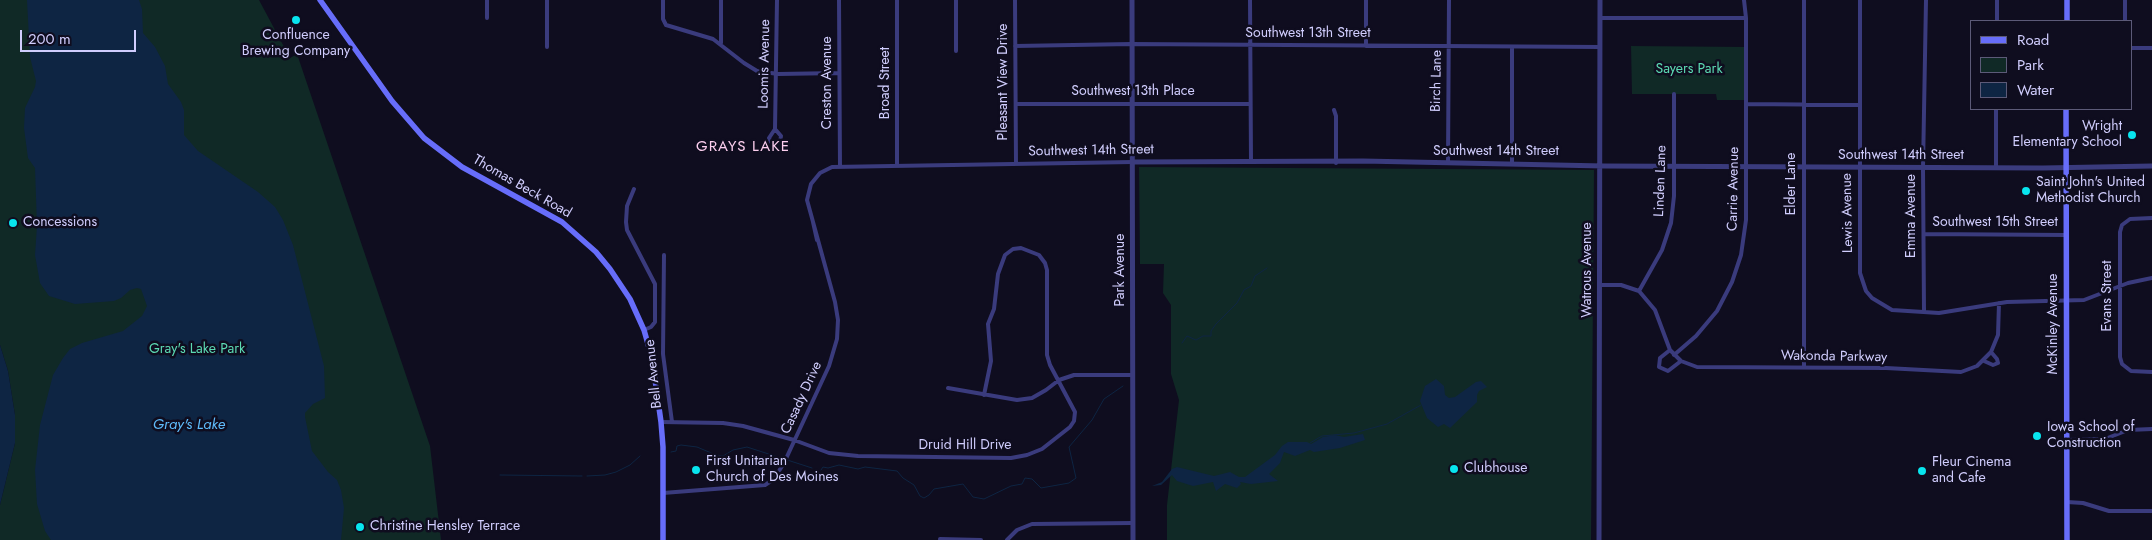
<!DOCTYPE html>
<html>
<head>
<meta charset="utf-8">
<style>
  body { margin:0 }
  #map { position:relative; width:2152px; height:540px; overflow:hidden; background:#0f0d1f; font-family:Jost,sans-serif }
  canvas { display:block }
  .legend { position:absolute; left:1970px; top:20px; width:162px; height:90px; box-sizing:border-box; background:#0f0d1f; border:1px solid #5c5a78; margin:0; padding:6px 9px; list-style:none; font-size:15px; color:#d0cdfd }
  .legend li { display:flex; align-items:center; gap:10px; height:25px }
  .legend b { width:25px; border:1px solid #5c5a78 }
  .scale { position:absolute; left:20px; top:30px; width:116px; height:22px; box-sizing:border-box; border:2px solid #d0cdfd; border-top:0; padding-left:6px; font-size:15px; line-height:18px; white-space:nowrap; color:#d0cdfd; -webkit-text-stroke:4px #0f0d1f; paint-order:stroke }
</style>
</head>
<body>
<div id="map">
<canvas width="2152" height="540"></canvas>
<ul class="legend">
<li><b style="height:6px;background:#676dfa"></b>Road</li>
<li><b style="height:14px;background:#102926"></b>Park</li>
<li><b style="height:14px;background:#0e2543"></b>Water</li>
</ul>
<div class="scale">200 m</div>
</div>
<script>
const ctx = document.querySelector('canvas').getContext('2d');
ctx.lineJoin = 'round';
function fillPath(path, color) { ctx.fillStyle = color; ctx.fill(path, 'evenodd'); }
const toPath = rows => new Path2D(rows.map(r => 'M' + r).join(''));
function stroke(path, color, width, dash) { ctx.strokeStyle = color; ctx.lineWidth = width; ctx.lineCap = dash ? 'butt' : 'round'; ctx.setLineDash(dash || []); ctx.stroke(path); }
function drawText(font, color, halo, rows, align = 'center') {
  ctx.font = font + ' Jost,sans-serif'; ctx.lineWidth = 5; ctx.setLineDash([]); ctx.textBaseline = 'middle'; ctx.strokeStyle = halo; ctx.fillStyle = color; for (const [text, x, y, turn = 0] of rows) {
    ctx.save(); ctx.translate(x, y); ctx.rotate((+turn || 0) * Math.PI / 180); ctx.textAlign = isNaN(turn) ? turn : align; if (halo) ctx.strokeText(text, 0, 0); ctx.fillText(text, 0, 0); ctx.restore();
  }
}
fillPath(toPath([
  [0,0,259,0,290,58,297,54,430,446,441,540,0,540,0,505,15,443,15,415,8,371,0,345],
  [1631,46,1746,47,1746,100,1717,100,1716,94,1632,94],
  [1139,167,1594,170,1591,540,1167,540,1167,505,1179,400,1171,374,1171,305,1163,293,1164,264,1140,264]
]), '#102926');
fillPath(toPath([
  [27,0,139,0,142,9,143,33,155,47,165,66,168,84,181,102,184,110,184,135,198,151,258,192,275,207,283,220,293,245,324,366,325,398,313,404,305,413,305,417,312,451,328,472,337,480,341,490,344,508,341,540,51,540,45,531,37,504,35,470,40,425,53,375,63,358,70,349,82,343,123,331,142,316,147,306,141,289,137,288,130,290,121,298,114,301,75,304,49,296,40,283,35,255,37,226,35,168,28,158,24,128,25,108,35,87,36,81,30,57],
  [0,345,8,371,15,415,15,443,0,505],
  [1436,379,1444,386,1445,395,1449,398,1455,397,1476,382,1481,381,1487,387,1479,391,1477,395,1477,402,1450,428,1444,424,1438,427,1427,418,1420,401,1425,386],
  [1363,434,1365,440,1340,448,1314,452,1310,450,1295,456,1284,452,1280,463,1269,474,1278,481,1251,484,1240,482,1241,484,1237,488,1225,484,1216,491,1213,482,1193,486,1177,481,1172,475,1161,485,1152,486,1162,482,1172,469,1177,467,1214,476,1230,472,1239,477,1245,477,1275,455,1282,446,1288,442,1307,442,1311,444,1323,437,1335,435,1344,437]
]), '#0e2543');
stroke(toPath([
  [1182,343,1187,336,1196,340,1203,336,1211,336,1211,331,1216,324,1237,303,1244,290,1251,286,1255,276,1267,268],
  [1310,443,1322,436,1354,433,1387,424,1421,405],
  [671,452,676,451,677,446,681,445,697,447,716,455,723,456,733,450,747,447,812,468],
  [821,470,823,467,828,468,839,465,858,469,865,467,897,471,903,478,914,485,920,496,924,498,929,495,934,489,963,484,973,497,984,499,1011,486,1022,484,1025,478,1032,479,1041,488,1069,483,1076,478,1069,447,1092,420,1104,399,1123,386],
  [500,475,582,476],
  [587,476,605,475,616,472,630,465,640,456]
]), '#0e2543', 1);
stroke(toPath([
  [547,0,547,47],
  [663,0,663,19,666,25,713,39,744,63,757,71,778,74,839,73],
  [721,0,721,43],
  [839,0,840,167],
  [897,0,897,165],
  [1015,0,1016,163],
  [1250,0,1251,162],
  [1860,0,1860,273,1866,291,1872,298,1892,310,1939,313,2007,302,2084,300,2128,283,2152,278],
  [487,18,487,0],
  [1600,18,1746,18],
  [1997,21,1997,0],
  [2125,21,2125,0],
  [1015,46,1131,44,1600,47],
  [1366,46,1366,0],
  [2131,48,2152,48],
  [956,51,956,0],
  [1016,104,1250,104],
  [1746,104,1859,105],
  [1334,110,1336,116,1336,163],
  [775,129,777,0],
  [775,129,781,136,780,142,776,143,771,142,769,138,775,129],
  [1448,163,1449,0],
  [1512,164,1512,47],
  [1996,168,1996,109],
  [634,189,627,206,626,222,627,230,655,284,655,322,651,327,644,330],
  [2152,218,2130,219,2122,225,2120,232,2120,357,2122,364,2131,371,2152,372],
  [813,222,817,240],
  [1924,234,2066,235],
  [664,255,663,354,672,422],
  [1600,285,1621,285,1639,291,1655,310,1670,350,1681,361,1697,367,1886,368,1961,372,1977,366,1991,352,1998,335,1999,303],
  [1639,291,1662,250,1671,223,1674,196,1674,94],
  [1924,312,1923,168,1926,0],
  [1670,350,1660,358,1659,367,1668,371,1681,361],
  [1674,355,1696,336,1717,311,1732,282,1741,255,1746,220,1746,18,1744,0],
  [1984,361,1993,365,1998,363,1997,359,1991,352],
  [1804,368,1804,0],
  [948,388,1017,400,1032,398,1046,390,1059,380,1074,375,1132,375],
  [661,422,723,423,743,426,794,440,829,453,858,456,1011,458,1027,455,1042,449,1070,427,1074,421,1075,412,1050,365,1047,355,1047,270,1045,263,1039,255,1021,248,1013,249,1005,255,998,274,994,309,988,324,991,361,984,395],
  [2067,440,2105,439,2128,430,2152,429],
  [663,493,765,485,774,479,784,463,829,366,837,339,838,320,835,302,807,200,811,184,820,173,832,167,1133,162],
  [2067,502,2083,503,2109,511,2152,511],
  [940,539,981,540],
  [1007,540,1017,530,1032,524,1133,523]
]), '#3a3b7d', 4);
stroke(toPath([
  [1132,0,1133,540],
  [1133,162,1363,161,1604,166,2043,168,2152,166],
  [1599,540,1600,0]
]), '#3a3b7d', 5);
stroke(toPath([
  [320,0,392,101,424,138,462,167,562,222,596,252,610,269,630,299,644,330,652,358,661,422,663,447,663,540],
  [2067,21,2067,0],
  [2066,109,2067,540]
]), '#676dfa', 5.5);
for (const [x, y, r, color] of [
  [296,20,5,"#08e5ee"],
  [2132,135,5,"#08e5ee"],
  [2026,191,5,"#08e5ee"],
  [13,223,5,"#08e5ee"],
  [2037,436,5,"#08e5ee"],
  [1454,469,5,"#08e5ee"],
  [696,470,5,"#08e5ee"],
  [1922,471,5,"#08e5ee"],
  [360,527,5,"#08e5ee"]
]) { const dot = new Path2D(); dot.arc(x, y, r, 0, 2 * Math.PI); ctx.fillStyle = color; ctx.fill(dot); stroke(dot, '#0f0d1f', 2); }
drawText('14px', '#d0cdfd', '#0f0d1f', [
  ["Southwest 13th Street",1308,34],
  ["Loomis Avenue",765,64,-89],
  ["Birch Lane",1437,81,-89],
  ["Pleasant View Drive",1004,82,-90],
  ["Creston Avenue",828,83,-90],
  ["Broad Street",886,83,-90],
  ["Southwest 13th Place",1133,92],
  ["Southwest 14th Street",1091,151,-1],
  ["Southwest 14th Street",1496,152],
  ["Southwest 14th Street",1901,156],
  ["Linden Lane",1661,181,-88],
  ["Elder Lane",1792,184,-90],
  ["Thomas Beck Road",522,187,30],
  ["Carrie Avenue",1734,189,-89],
  ["Lewis Avenue",1848,213,-91],
  ["Emma Avenue",1912,216,-90],
  ["Southwest 15th Street",1995,223],
  ["Park Avenue",1121,270,-90],
  ["Watrous Avenue",1588,270,-90],
  ["Evans Street",2108,296,-90],
  ["McKinley Avenue",2054,324,-90],
  ["Wakonda Parkway",1834,357,1],
  ["Bell Avenue",654,374,-96],
  ["Casady Drive",802,398,-65],
  ["Druid Hill Drive",965,446]
]);
drawText('14px', '#d0cdfd', '#0f0d1f', [
  ["Confluence",296,36,"center"],
  ["Brewing Company",296,52,"center"],
  ["Wright",2122,127,"right"],
  ["Elementary School",2122,143,"right"],
  ["Saint John's United",2036,183],
  ["Methodist Church",2036,199],
  ["Concessions",23,223],
  ["Iowa School of",2047,428],
  ["Construction",2047,444],
  ["First Unitarian",706,462],
  ["Church of Des Moines",706,478],
  ["Fleur Cinema",1932,463],
  ["and Cafe",1932,479],
  ["Clubhouse",1464,469],
  ["Christine Hensley Terrace",370,527]
], 'left');
drawText('14px', '#5cdab3', '#0f0d1f', [
  ["Sayers Park",1689,70],
  ["Gray's Lake Park",197,350]
]);
ctx.letterSpacing = '1px';
drawText('15px', '#fdcfef', '#0f0d1f', [
  ["GRAYS LAKE",743,147]
]);
ctx.letterSpacing = '0px';
drawText('italic 15px', '#5fbbfa', '#0f0d1f', [
  ["Gray's Lake",189,425]
]);
</script>
</body>
</html>
